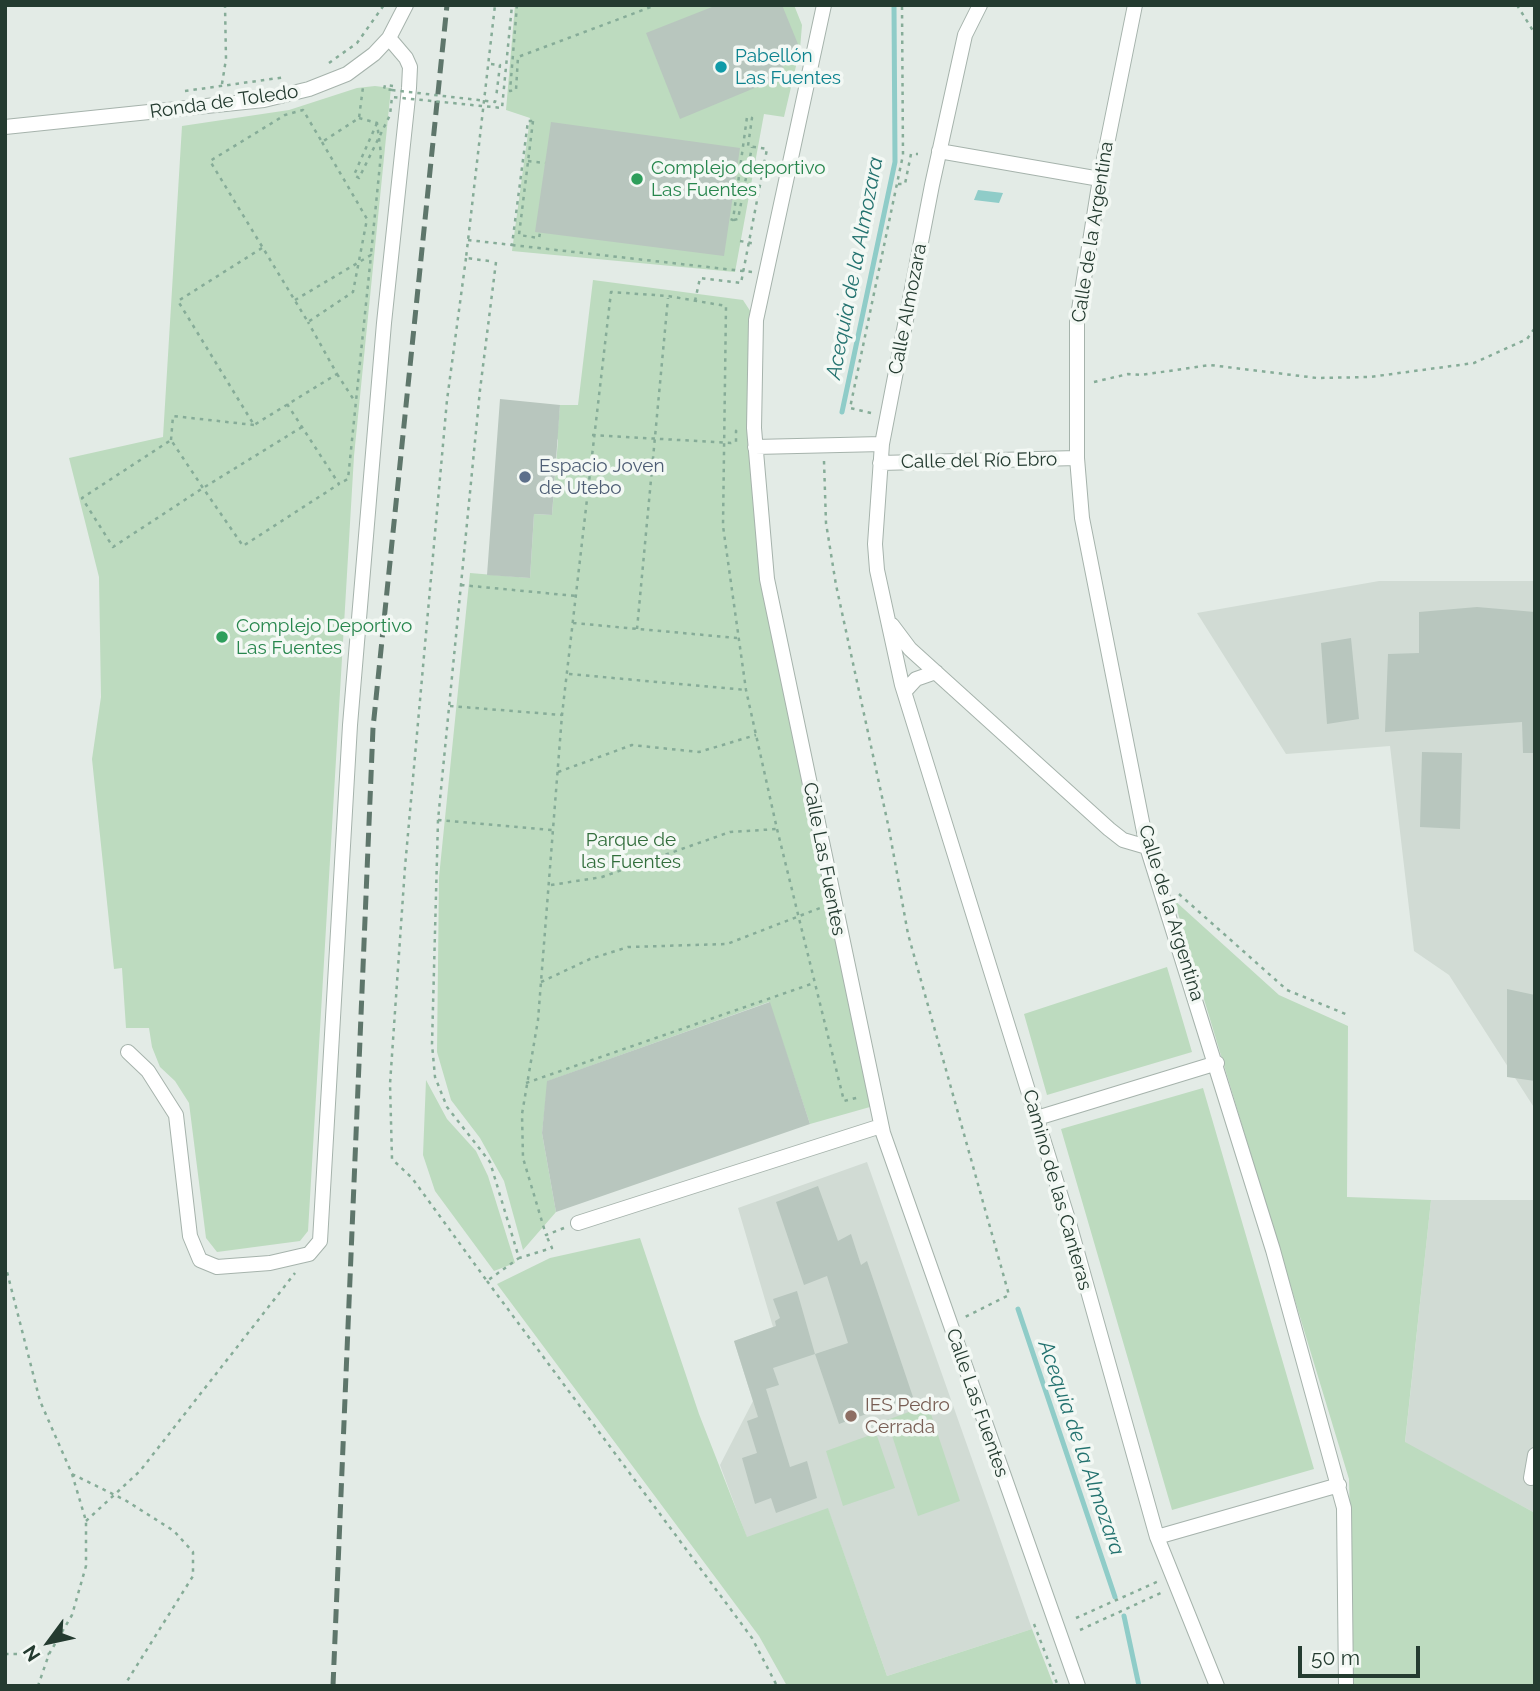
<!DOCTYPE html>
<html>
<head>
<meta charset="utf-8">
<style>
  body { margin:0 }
  #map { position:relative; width:1540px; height:1691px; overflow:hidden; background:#e3ebe6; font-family:Raleway,sans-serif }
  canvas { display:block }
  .frame { position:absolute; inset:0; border:7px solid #243b30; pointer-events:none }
  .north { position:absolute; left:14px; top:1607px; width:70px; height:70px; -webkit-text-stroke:5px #f3f8f4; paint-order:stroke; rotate:237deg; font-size:19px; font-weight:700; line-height:28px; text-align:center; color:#243b30 }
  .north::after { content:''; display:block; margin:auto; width:24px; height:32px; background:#243b30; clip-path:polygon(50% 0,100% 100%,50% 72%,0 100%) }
  .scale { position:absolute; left:1298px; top:1646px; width:122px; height:32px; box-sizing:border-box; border:4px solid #243b30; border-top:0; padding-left:9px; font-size:21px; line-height:24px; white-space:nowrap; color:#243b30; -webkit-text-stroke:5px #f3f8f4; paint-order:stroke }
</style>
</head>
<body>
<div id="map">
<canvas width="1540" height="1691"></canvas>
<div class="frame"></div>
<div class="north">N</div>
<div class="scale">50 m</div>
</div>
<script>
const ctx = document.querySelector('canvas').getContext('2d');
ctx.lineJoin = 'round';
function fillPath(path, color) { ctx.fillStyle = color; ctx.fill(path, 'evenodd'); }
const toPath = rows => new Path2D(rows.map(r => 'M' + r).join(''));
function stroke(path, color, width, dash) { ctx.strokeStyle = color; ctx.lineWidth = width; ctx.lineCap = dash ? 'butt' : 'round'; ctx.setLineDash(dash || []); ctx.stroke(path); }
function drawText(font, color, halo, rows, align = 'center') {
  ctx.font = font + ' Raleway,sans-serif'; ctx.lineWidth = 7; ctx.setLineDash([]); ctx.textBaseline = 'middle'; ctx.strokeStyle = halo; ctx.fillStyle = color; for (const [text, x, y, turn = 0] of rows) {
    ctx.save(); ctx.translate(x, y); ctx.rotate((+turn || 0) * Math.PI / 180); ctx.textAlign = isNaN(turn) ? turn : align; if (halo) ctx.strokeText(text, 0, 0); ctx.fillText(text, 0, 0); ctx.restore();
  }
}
fillPath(toPath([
  [1379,581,1535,581,1535,1109,1449,975,1414,951,1390,746,1286,754,1197,613],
  [867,1162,1032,1629,887,1676,828,1509,747,1538,720,1465,753,1401,734,1341,773,1327,738,1208],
  [1431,1200,1535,1200,1535,1513,1405,1443]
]), '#d1dbd4');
fillPath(toPath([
  [515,5,794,5,802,25,800,49,784,117,764,114,735,272,512,251,530,118,506,110],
  [375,86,391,88,354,456,308,1231,300,1241,217,1252,206,1238,189,1103,175,1081,160,1067,152,1047,149,1028,126,1028,122,968,114,969,92,759,101,697,99,577,69,458,163,437,182,126,289,110,357,88],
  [593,280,743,300,756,320,756,464,788,678,877,1105,810,1124,769,1002,548,1081,542,1133,556,1212,523,1250,504,1181,480,1138,451,1100,437,1052,439,877,470,573,530,578,534,514,552,515,558,440,550,428,558,427,560,405,578,405],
  [1174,900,1279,995,1348,1026,1347,1197,1431,1200,1405,1442,1535,1513,1535,1686,1354,1686,1349,1479],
  [1167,967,1192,1052,1047,1095,1024,1014],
  [426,1080,447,1119,476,1151,488,1176,515,1263,494,1271,435,1191,423,1155],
  [1203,1088,1314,1469,1172,1510,1061,1129],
  [640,1238,699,1414,747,1537,828,1508,887,1676,1032,1629,1054,1686,787,1686,759,1636,497,1284,550,1258],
  [928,1405,960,1501,918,1516,887,1420],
  [876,1433,895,1488,843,1506,826,1451]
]), '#bddbbf');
fillPath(toPath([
  [978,190,1003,193,999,203,974,200]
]), '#8fccc8');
stroke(toPath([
  [842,412,895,162,894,5],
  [1018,1309,1115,1597],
  [1124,1616,1139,1686]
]), '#8fccc8', 5);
fillPath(toPath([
  [717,5,782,5,800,49,780,59,786,75,680,119,646,33],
  [551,122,740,148,724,256,535,232],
  [500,399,560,405,552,515,534,514,530,578,487,575],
  [1477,607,1535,612,1535,753,1523,753,1522,722,1385,732,1388,654,1419,653,1419,612],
  [1351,638,1359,719,1327,724,1321,643],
  [1422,752,1462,753,1460,829,1420,827],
  [1507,989,1535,995,1535,1081,1507,1077],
  [770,1002,810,1124,556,1212,542,1133,547,1081],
  [818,1186,838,1241,851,1234,861,1265,867,1261,913,1397,839,1424,815,1354,848,1343,827,1276,804,1285,776,1202],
  [797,1291,815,1354,773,1368,779,1385,766,1389,790,1467,807,1461,817,1498,776,1513,771,1498,755,1504,742,1458,757,1453,747,1421,758,1417,734,1341,776,1326,775,1321,780,1318,773,1299]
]), '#b8c6be');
const street = toPath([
  [824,5,756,320,754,428,767,579,883,1133,1078,1686],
  [980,5,965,35,932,185,882,444,875,544,877,570,902,685,1067,1216,1157,1537,1217,1686],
  [1135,5,1100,179,1077,322,1077,458,1082,518,1147,847,1273,1250,1344,1508,1346,1686],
  [5,127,264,100,309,89,347,74,374,54,389,38,406,5],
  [939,151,1100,179],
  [755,447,882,444],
  [880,463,1077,458],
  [892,625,910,649,1109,829,1123,840,1147,847],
  [905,691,916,679,936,672],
  [128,1052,148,1071,176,1115,190,1236,200,1260,217,1267,270,1263,309,1254,320,1241,350,725,384,323,409,88,410,67,406,58,389,38],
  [1037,1118,1217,1063],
  [578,1223,881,1126],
  [1531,1478,1535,1455],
  [1157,1537,1339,1485]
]);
stroke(street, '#a6b3ac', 16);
stroke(toPath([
  [517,5,510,91,516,90,518,57,656,5],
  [1517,5,1535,34],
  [329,63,357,43,384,5],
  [491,64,500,65,496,98],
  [222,84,226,59,225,5],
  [392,90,384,89,385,85,393,86],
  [185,91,286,77],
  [359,118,377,123,381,154,371,254],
  [533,121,519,235,539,238,540,233],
  [322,142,367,219,353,292,308,322,210,161,285,115,303,110,322,142,359,118,363,87],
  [528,161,545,163],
  [898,184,905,184,911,154,918,154],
  [734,220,738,219,752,147],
  [468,240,512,245,528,121,533,121],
  [740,241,756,244],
  [512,245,752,272],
  [262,248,178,301,254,425,337,374,308,322],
  [466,258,447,400,405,867,390,1084,392,1159,412,1178,487,1281,519,1258],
  [489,261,466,258,495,5],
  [496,262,480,390,438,820,432,1044,435,1077,447,1107,490,1162,519,1258,552,1248,546,1235],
  [295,300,371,255,348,479,340,483],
  [695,301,700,278,741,283,767,149,748,146,752,118,747,117,733,220,730,219],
  [337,374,354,400],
  [1094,382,1128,374,1141,375,1210,365,1317,378,1370,377,1474,363,1527,339,1535,328],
  [287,404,302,427,339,484,243,546,203,488,171,440,82,498,113,547,203,488,302,427],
  [871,413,850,408,903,155,902,5],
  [592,435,731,443,736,442,736,431,739,428],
  [171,440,173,416,254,425],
  [824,461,826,523,836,585,889,829,908,934,1009,1295,965,1317],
  [461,585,576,596],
  [573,623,737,638],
  [637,629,668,298],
  [569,674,746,690],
  [450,706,562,715],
  [558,772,632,745,699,752,756,735],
  [438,820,552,830],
  [551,885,602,877,730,832,777,829],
  [1179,894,1287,990,1348,1015],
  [541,982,590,959,628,947,727,944,820,908],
  [526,1083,814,983],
  [564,1228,546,1235,523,1158,522,1114,538,1020,562,715,611,292,668,296,726,306,723,526,746,690,777,829,844,1101,860,1097],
  [5,1264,40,1401,72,1474,86,1521,86,1566,72,1615,49,1654,38,1686],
  [487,1281,752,1638,777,1686],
  [72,1474,125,1500,174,1531,193,1552,193,1576,124,1686],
  [86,1521,140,1471,295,1273],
  [1076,1618,1159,1581],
  [1034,1624,1058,1686],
  [1080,1630,1163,1592],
  [5,1654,49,1654]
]), '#86ac98', 2.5, [3.5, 5]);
stroke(street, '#fff', 14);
stroke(toPath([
  [333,1686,373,728,447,5]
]), '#5e766b', 5, [14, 7]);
stroke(toPath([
  [392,90,495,102,496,98],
  [377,123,354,175,359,178,390,115,392,97,502,108,512,5]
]), '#86ac98', 2.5, [3.5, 5]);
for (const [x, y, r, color] of [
  [721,67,7,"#0f9aa8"],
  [637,179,7,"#2e9e5b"],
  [525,477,7,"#5c6f8a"],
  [222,637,7,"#2e9e5b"],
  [851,1416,7,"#8d6e63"]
]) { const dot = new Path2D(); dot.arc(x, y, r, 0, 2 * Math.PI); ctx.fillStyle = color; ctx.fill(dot); stroke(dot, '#f3f8f4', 2.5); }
drawText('19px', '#0d838f', '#f3f8f4', [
  ["Pabellón",735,56],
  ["Las Fuentes",735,78]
], 'left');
drawText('19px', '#243b30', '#f3f8f4', [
  ["Ronda de Toledo",224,102,-8],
  ["Calle de la Argentina",1093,232,-81],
  ["Calle Almozara",908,309,-79],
  ["Calle del Río Ebro",979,461,-1],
  ["Calle Las Fuentes",824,859,79],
  ["Calle de la Argentina",1171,913,73],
  ["Camino de las Canteras",1057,1190,74],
  ["Calle Las Fuentes",977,1403,71]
]);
drawText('19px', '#27864d', '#f3f8f4', [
  ["Complejo deportivo",651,168],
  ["Las Fuentes",651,190],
  ["Complejo Deportivo",236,626],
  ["Las Fuentes",236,648]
], 'left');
drawText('19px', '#4e5e75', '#f3f8f4', [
  ["Espacio Joven",539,466],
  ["de Utebo",539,488]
], 'left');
drawText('19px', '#326e3c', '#f3f8f4', [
  ["Parque de",631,840],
  ["las Fuentes",631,862]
]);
drawText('19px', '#785e54', '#f3f8f4', [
  ["IES Pedro",865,1405],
  ["Cerrada",865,1427]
], 'left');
drawText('italic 21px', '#23726f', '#f3f8f4', [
  ["Acequia de la Almozara",855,268,-79],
  ["Acequia de la Almozara",1081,1448,71]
]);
</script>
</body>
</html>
